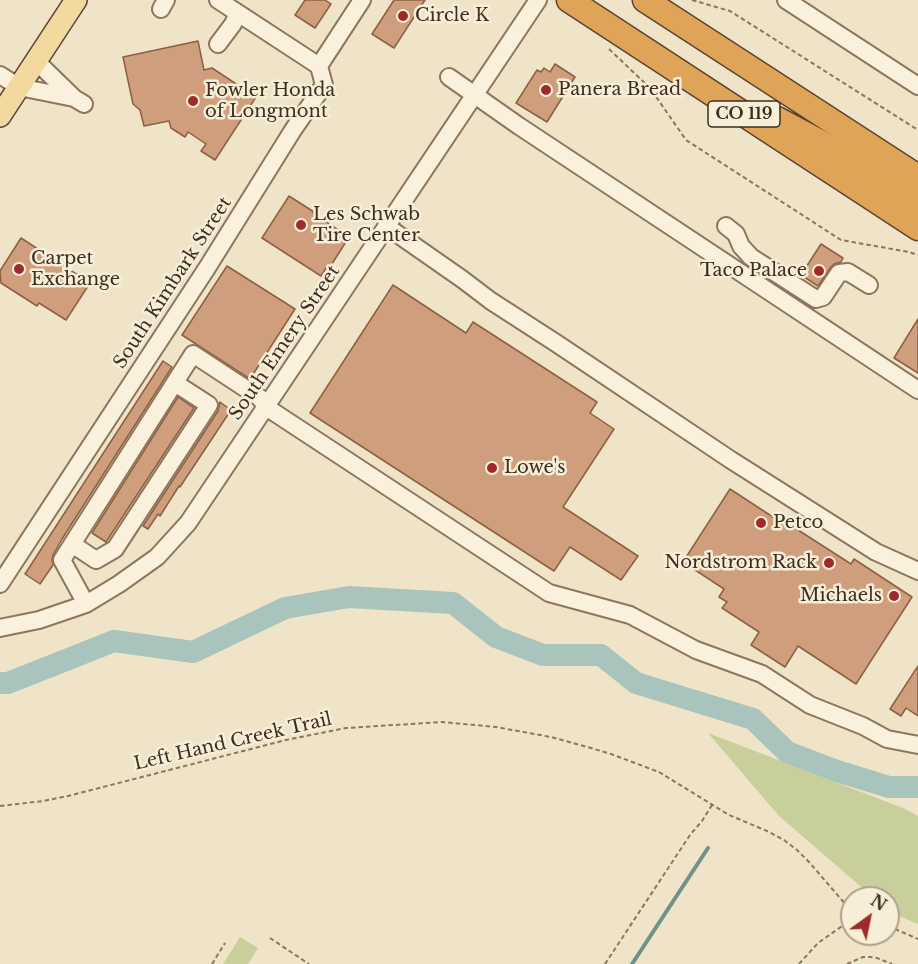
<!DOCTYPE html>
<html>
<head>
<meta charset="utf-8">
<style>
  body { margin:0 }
  #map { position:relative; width:918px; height:964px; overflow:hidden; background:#f0e4c8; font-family:"Libre Baskerville",serif }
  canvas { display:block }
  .north { position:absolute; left:840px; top:886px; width:60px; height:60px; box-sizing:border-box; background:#f7eed8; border:2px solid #ada18e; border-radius:50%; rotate:33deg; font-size:16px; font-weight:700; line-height:24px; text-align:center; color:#3d2e20 }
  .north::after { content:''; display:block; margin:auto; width:21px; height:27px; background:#9e2a2b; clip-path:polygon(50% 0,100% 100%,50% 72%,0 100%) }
</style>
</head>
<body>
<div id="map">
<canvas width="918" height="964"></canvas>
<div class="north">N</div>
</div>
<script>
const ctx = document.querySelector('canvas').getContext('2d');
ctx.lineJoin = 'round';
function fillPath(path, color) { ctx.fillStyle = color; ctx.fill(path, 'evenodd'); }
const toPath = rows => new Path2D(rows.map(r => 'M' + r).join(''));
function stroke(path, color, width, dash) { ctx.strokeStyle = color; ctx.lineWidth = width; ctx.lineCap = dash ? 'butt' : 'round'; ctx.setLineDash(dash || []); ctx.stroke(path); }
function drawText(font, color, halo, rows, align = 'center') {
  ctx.font = font + ' "Libre Baskerville",serif'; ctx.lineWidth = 5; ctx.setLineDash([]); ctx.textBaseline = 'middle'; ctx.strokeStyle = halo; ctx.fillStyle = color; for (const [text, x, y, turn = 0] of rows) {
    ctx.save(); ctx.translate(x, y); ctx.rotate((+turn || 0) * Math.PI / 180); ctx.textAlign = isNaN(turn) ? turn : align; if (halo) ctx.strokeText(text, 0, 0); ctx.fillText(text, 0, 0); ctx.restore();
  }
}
fillPath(toPath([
  [708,733,903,808,918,816,918,924,892,913,888,910,888,898,874,898,779,816],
  [240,937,258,948,248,964,223,964]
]), '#c9cf9b');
stroke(toPath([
  [632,964,708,848]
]), '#6f938a', 4);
stroke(toPath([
  [0,683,8,683,114,641,193,652,285,608,349,597,453,603,496,637,543,655,601,655,636,683,753,719,787,752,837,771,889,787,918,787]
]), '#a9c4bc', 22);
const building = toPath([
  [305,0,325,0,331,4,315,28,295,15,305,0],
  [394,0,425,0,394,48,372,34,394,0],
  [198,41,204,70,212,68,256,97,215,160,201,151,206,144,188,132,185,137,171,128,169,121,144,126,140,110,133,104,123,57,198,41],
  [555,64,575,77,547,122,516,103,537,70,541,72,544,68,550,72,555,64],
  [289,196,314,212,313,213,349,237,330,267,328,265,321,276,262,238,289,196],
  [21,238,90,283,66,320,39,303,37,306,1,283,0,271,21,238],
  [821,244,843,258,841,262,834,264,831,267,818,286,801,275,821,244],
  [227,266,295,309,250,379,182,335,227,266],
  [393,285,466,333,473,322,597,402,590,413,614,429,563,507,638,556,621,580,570,547,554,571,310,413,393,285],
  [918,319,918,373,894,358,918,319],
  [163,361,172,367,62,539,53,555,52,560,53,565,40,584,25,574,163,361],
  [178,397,194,408,106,542,92,533,178,397],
  [220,402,231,410,180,487,179,486,160,516,158,514,148,529,143,526,218,411,220,402],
  [730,489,779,521,781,519,851,564,854,559,912,597,856,684,798,646,785,667,751,645,759,632,722,608,727,602,719,597,724,589,683,562,730,489],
  [918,666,918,716,906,708,901,716,890,709,918,666]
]);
fillPath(building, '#cf9f7d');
stroke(building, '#8d5f41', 1.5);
const minor = toPath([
  [218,0,319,66],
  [786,0,918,86],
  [161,9,166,0],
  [218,44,233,24,238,13],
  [36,61,74,98],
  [0,75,19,87,74,98,84,104],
  [449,77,519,126,918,390],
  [386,226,462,279,491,301,556,343,731,460,876,552,918,571],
  [726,226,736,234,741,246,751,257,816,299,823,297,839,273,848,272,869,285],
  [72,544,96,560,115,549,209,405,175,383],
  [0,584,207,268,293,130,324,85,319,66,362,0],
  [86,604,62,560,193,354,260,398,266,407,549,593,630,615,696,650,762,674,810,705,863,726,887,739,918,745],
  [0,628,39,620,86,604,119,584,157,557,188,523,538,0]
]);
const major = toPath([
  [0,116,76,0]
]);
const highway = toPath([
  [569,0,918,228],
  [645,0,918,177],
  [777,119,818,141,918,203]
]);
stroke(minor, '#8d765c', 20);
stroke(major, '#5b4430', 24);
stroke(highway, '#5b4430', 27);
stroke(toPath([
  [692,0,730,11,918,130],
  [609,49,650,88,686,140,841,240,909,252,918,255],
  [0,806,43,801,68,796,286,740,346,728,442,722,496,727,551,737,591,748,611,754,659,772,729,815,767,831,784,840,797,850,809,862,847,906,852,909],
  [888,926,918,939],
  [270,938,309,964],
  [212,964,225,943],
  [605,964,690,835,702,821,712,805],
  [799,964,818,943,845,924,852,915],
  [847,964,863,957,870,957,877,958,892,964]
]), '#8d765c', 2, [4.5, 3]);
stroke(minor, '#faf1dc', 16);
stroke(major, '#f3d9a0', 21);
stroke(highway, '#e0a458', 24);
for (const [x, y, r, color] of [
  [403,16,6,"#9e2a2b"],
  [546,90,6,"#9e2a2b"],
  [193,101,6,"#9e2a2b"],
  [301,225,6,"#9e2a2b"],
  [19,269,6,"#9e2a2b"],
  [819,271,6,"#9e2a2b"],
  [492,468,6,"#9e2a2b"],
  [761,523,6,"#9e2a2b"],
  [829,563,6,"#9e2a2b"],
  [894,596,6,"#9e2a2b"]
]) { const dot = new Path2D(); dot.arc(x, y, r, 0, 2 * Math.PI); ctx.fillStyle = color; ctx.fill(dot); stroke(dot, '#f7eed8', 2); }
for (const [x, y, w] of [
  [744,114,72]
]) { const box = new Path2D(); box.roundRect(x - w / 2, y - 13, w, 26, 4.5); ctx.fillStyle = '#f7eed8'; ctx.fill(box); stroke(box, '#3d2e20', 1.5); }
drawText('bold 16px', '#3d2e20', null, [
  ["CO 119",744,114]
]);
drawText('18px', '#3d2e20', '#f7eed8', [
  ["Circle K",415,16],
  ["Panera Bread",558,90],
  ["Fowler Honda",205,91],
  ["of Longmont",205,112],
  ["Les Schwab",313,215],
  ["Tire Center",313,236],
  ["Carpet",31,259],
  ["Exchange",31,280],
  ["Taco Palace",807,271,"right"],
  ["Lowe's",504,468],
  ["Petco",773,523],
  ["Nordstrom Rack",817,563,"right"],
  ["Michaels",882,596,"right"]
], 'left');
drawText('18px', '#3d2e20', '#f7eed8', [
  ["South Kimbark Street",173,283,-57],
  ["South Emery Street",285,343,-56],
  ["Left Hand Creek Trail",233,742,-13]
]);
</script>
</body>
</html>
